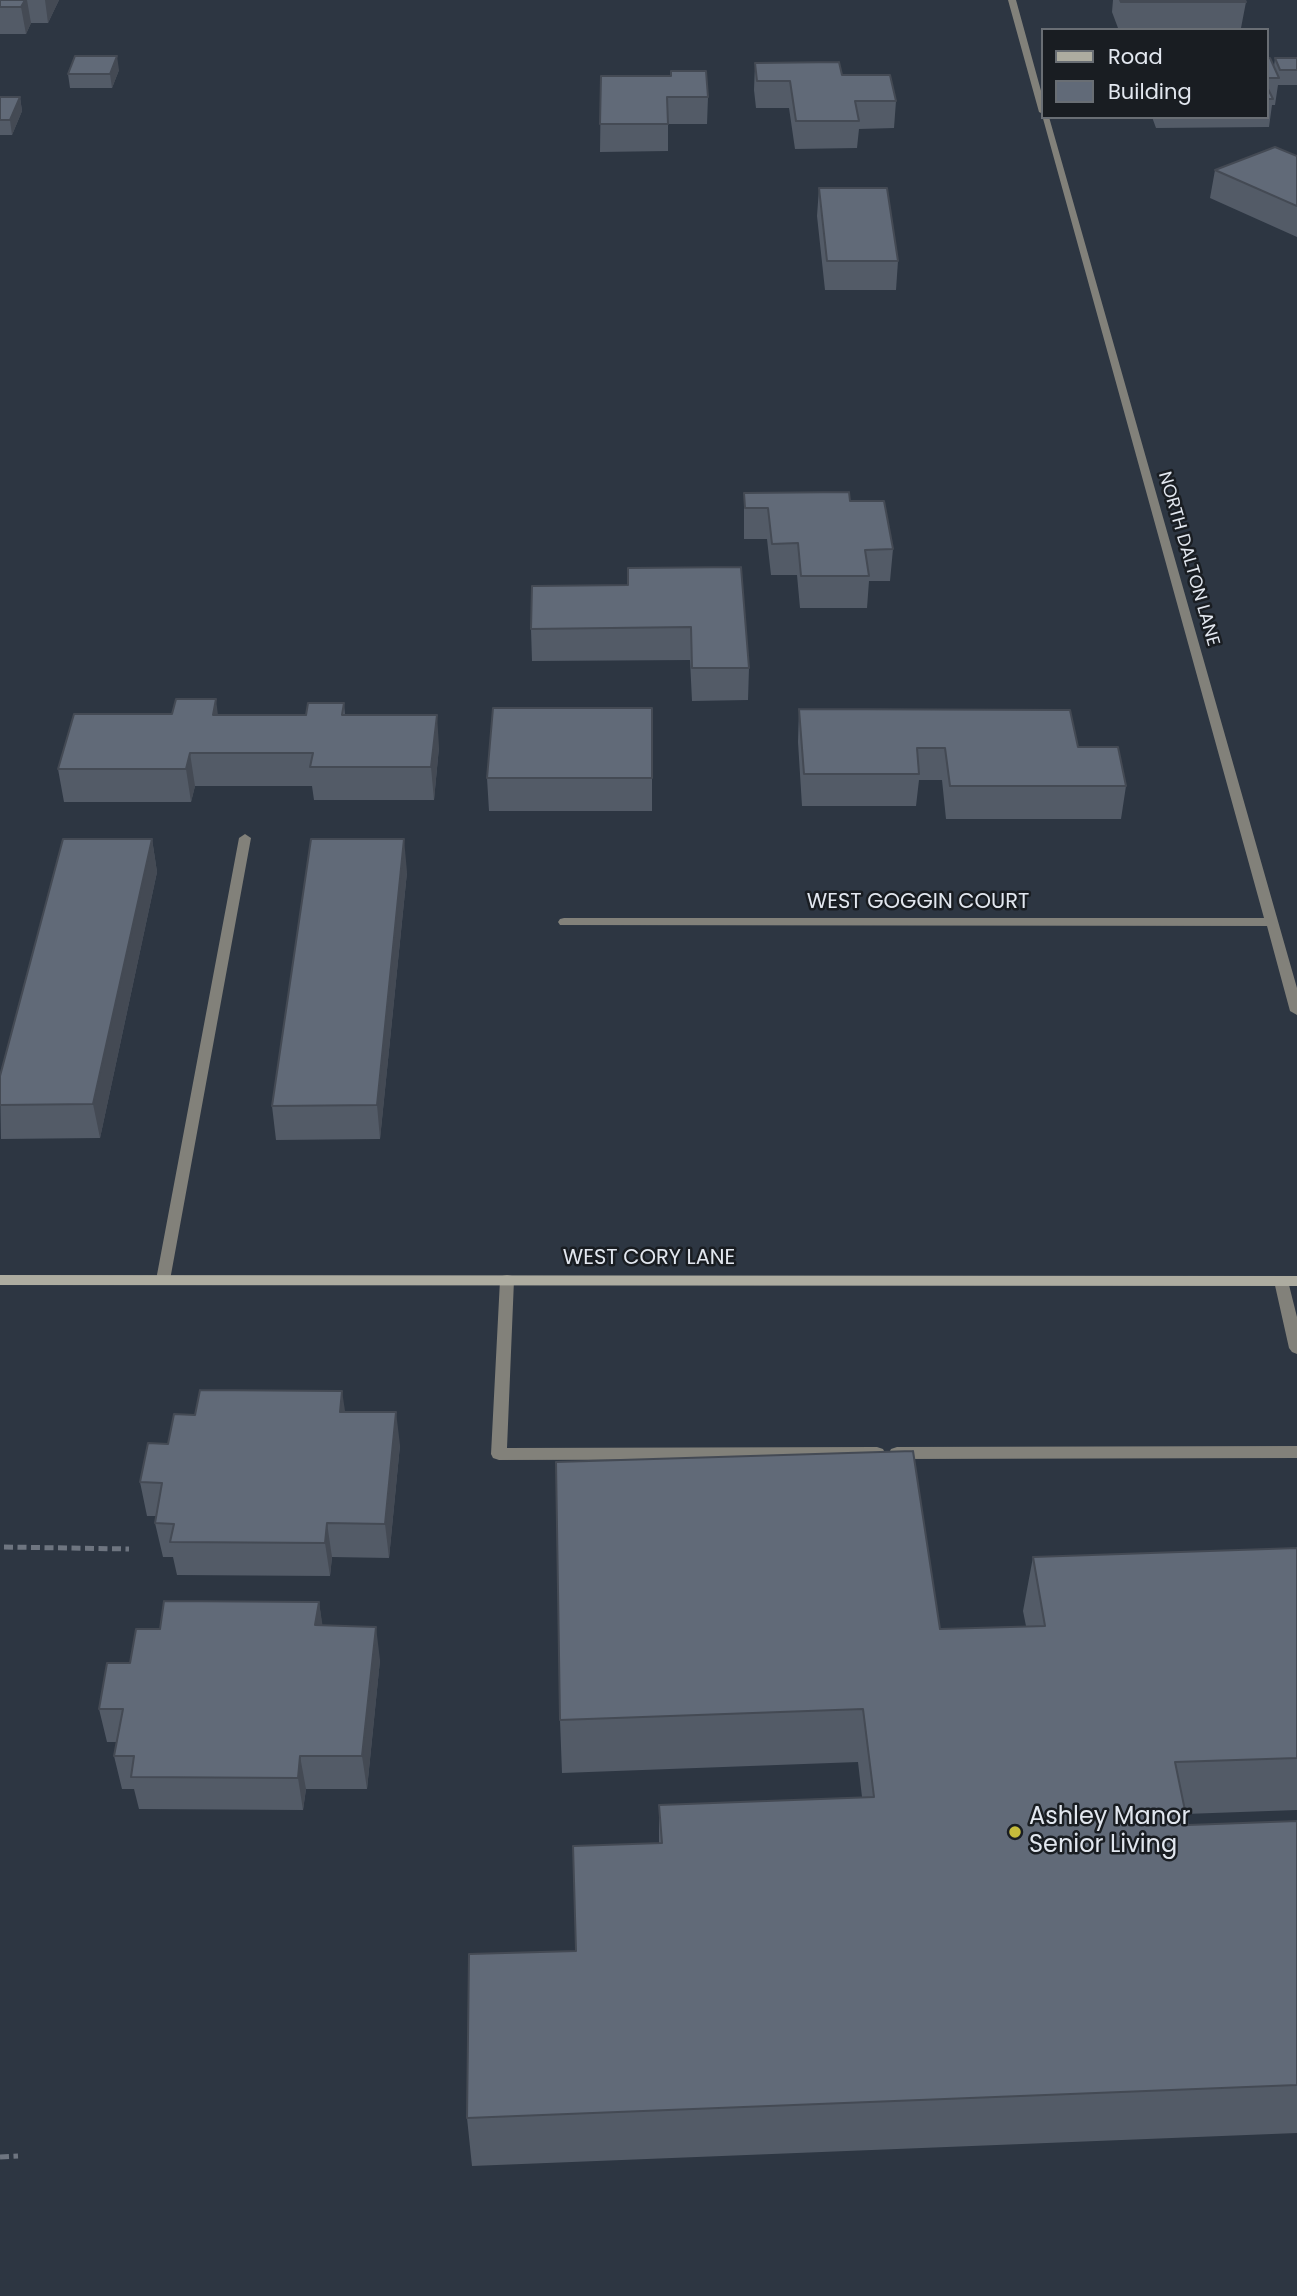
<!DOCTYPE html>
<html>
<head>
<meta charset="utf-8">
<style>
  body { margin:0 }
  #map { position:relative; width:1297px; height:2296px; overflow:hidden; background:#2d3642; font-family:Poppins,sans-serif }
  canvas { display:block }
  .legend { position:absolute; left:1041px; top:28px; width:228px; height:91px; box-sizing:border-box; background:#191d22; border:2px solid #696e74; margin:0; padding:9px 12px; list-style:none; font-size:21px; color:#e2e7ef }
  .legend li { display:flex; align-items:center; gap:14px; height:35px }
  .legend b { width:35px; border:2px solid #696e74 }
</style>
</head>
<body>
<div id="map">
<canvas width="1297" height="2296"></canvas>
<ul class="legend">
<li><b style="height:9px;background:#adaca0"></b>Road</li>
<li><b style="height:19px;background:#616a78"></b>Building</li>
</ul>
</div>
<script>
const ctx = document.querySelector('canvas').getContext('2d');
ctx.lineJoin = 'round';
const toPath = rows => new Path2D(rows.map(r => 'M' + r).join(''));
function stroke(path, color, width, dash) { ctx.strokeStyle = color; ctx.lineWidth = width; ctx.lineCap = dash ? 'butt' : 'round'; ctx.setLineDash(dash || []); ctx.stroke(path); }
function fillPath(path, color) { ctx.fillStyle = color; ctx.fill(path, 'evenodd'); }
function drawText(font, color, halo, rows, align = 'center') {
  ctx.font = font + ' Poppins,sans-serif'; ctx.lineWidth = 5; ctx.setLineDash([]); ctx.textBaseline = 'middle'; ctx.strokeStyle = halo; ctx.fillStyle = color; for (const [text, x, y, turn = 0] of rows) {
    ctx.save(); ctx.translate(x, y); ctx.rotate((+turn || 0) * Math.PI / 180); ctx.textAlign = isNaN(turn) ? turn : align; if (halo) ctx.strokeText(text, 0, 0); ctx.fillText(text, 0, 0); ctx.restore();
  }
}
stroke(toPath([
  [4,1547,129,1549],
  [0,2157,18,2156]
]), '#6e7580', 5, [9, 4.5]);
fillPath(toPath([
  [245,834,251,838,170,1280,168,1284,163,1285,158,1284,156,1280,239,838,245,834],
  [507,1275,512,1276,514,1280,507,1448,877,1447,883,1449,885,1453,883,1457,877,1459,499,1460,493,1458,491,1454,500,1280,502,1276,507,1275],
  [1281,1276,1286,1277,1288,1281,1297,1317,1297,1354,1292,1352,1289,1348,1274,1281,1276,1277,1281,1276],
  [1297,1446,1297,1458,897,1459,891,1457,889,1453,891,1449,897,1447,1297,1446]
]), '#82817a');
fillPath(toPath([
  [1008,0,1016,0,1043,98,1043,114,1039,112,1008,0],
  [1042,115,1049,117,1297,988,1297,1015,1290,1011,1267,926,560,925,558,922,560,919,564,918,1264,918,1042,115]
]), '#82817a');
fillPath(toPath([
  [0,1275,1297,1276,1297,1286,0,1285,0,1275]
]), '#adaca0');
fillPath(toPath([
  [0,0,59,0,48,23,31,23,26,34,0,34],
  [1113,0,1245,0,1246,2,1241,28,1118,28,1112,12],
  [1267,58,1274,66,1275,58,1297,58,1297,85,1278,85,1275,105,1272,105,1269,127,1156,128,1152,117,1267,117],
  [755,63,842,75,896,101,894,128,859,129,857,148,795,149,789,108,756,108,754,90],
  [119,70,112,88,70,88,68,74],
  [601,76,708,97,707,124,668,124,668,151,600,152],
  [0,97,20,97,22,111,12,135,0,135],
  [1297,156,1297,237,1210,198,1215,170],
  [819,188,898,261,896,290,825,290,817,216],
  [744,493,850,501,893,549,890,581,869,581,867,608,800,608,797,575,771,575,767,539,744,539],
  [628,585,749,668,748,700,692,701,690,660,532,661,531,629],
  [344,703,345,715,439,747,434,800,314,800,312,786,195,786,191,802,64,802,58,769,218,715,306,715],
  [652,708,652,811,489,811,487,778],
  [799,709,1078,747,1126,786,1121,819,946,819,942,780,919,780,916,806,802,806,798,742],
  [152,839,157,872,100,1138,1,1139,0,1076],
  [407,872,380,1139,276,1140,272,1106],
  [345,1412,400,1445,389,1558,332,1557,330,1576,177,1575,173,1557,163,1557,155,1523,156,1516,147,1516,140,1482,168,1444,195,1415],
  [1297,1548,1297,1810,1185,1814,1188,1825,1297,1821,1297,2133,472,2166,467,2118,576,1951,659,1844,659,1805,862,1797,858,1762,562,1773,560,1720,940,1629,1026,1626,1023,1611,1033,1557],
  [319,1602,322,1625,380,1660,367,1789,306,1789,303,1810,139,1809,134,1789,122,1789,114,1756,117,1742,107,1742,99,1709,130,1663,160,1629]
]), '#535b67');
fillPath(toPath([
  [25,0,27,0,31,23,26,34,21,7],
  [45,0,59,0,48,23],
  [117,56,119,70,112,88,110,74],
  [20,97,22,111,12,135,10,120],
  [216,699,220,732,213,715],
  [437,715,439,747,434,800,431,767],
  [190,753,195,786,191,802,186,769],
  [152,839,157,872,100,1138,93,1104],
  [404,839,407,872,380,1139,377,1105],
  [342,1391,347,1424,340,1412],
  [396,1412,400,1445,389,1558,385,1524],
  [327,1523,332,1557,330,1576,325,1543],
  [319,1602,324,1635,315,1625],
  [376,1627,380,1660,367,1789,362,1756],
  [300,1756,306,1789,303,1810,298,1778]
]), '#444a54');
const building = toPath([
  [0,0,25,0,21,7,0,7,0,0],
  [1120,0,1245,0,1246,2,1121,2,1120,0],
  [75,56,117,56,110,74,68,74,75,56],
  [1267,58,1270,58,1279,78,1267,78,1267,58],
  [1275,58,1297,58,1297,70,1280,70,1275,58],
  [839,62,842,75,890,75,896,101,855,101,859,121,796,121,790,81,757,81,755,63,839,62],
  [671,71,706,71,708,97,667,97,668,124,600,124,601,76,671,76,671,71],
  [1267,87,1273,99,1267,99,1267,87],
  [0,97,20,97,10,120,0,120,0,97],
  [1275,147,1297,156,1297,206,1215,170,1275,147],
  [819,188,887,188,898,261,827,261,819,188],
  [849,492,850,501,884,501,893,549,865,550,869,576,801,576,798,543,772,544,768,508,745,508,744,493,849,492],
  [741,567,749,668,692,668,691,627,531,629,532,586,628,585,628,568,741,567],
  [176,699,216,699,213,715,306,715,308,703,344,703,342,715,437,715,431,767,310,767,313,753,190,753,186,769,58,769,74,714,172,714,176,699],
  [493,708,652,708,652,778,487,778,493,708],
  [799,709,1070,710,1078,747,1118,747,1126,786,950,786,945,748,917,748,919,774,804,774,799,709],
  [63,839,152,839,93,1104,0,1105,0,1076,63,839],
  [311,839,404,839,377,1105,272,1106,311,839],
  [200,1390,342,1391,340,1412,396,1412,385,1524,327,1523,325,1543,170,1542,174,1524,155,1523,162,1483,140,1482,148,1443,168,1444,174,1414,195,1415,200,1390],
  [913,1451,940,1629,1045,1626,1033,1557,1297,1548,1297,1758,1175,1762,1188,1825,1297,1821,1297,2085,467,2118,469,1954,576,1951,573,1846,662,1843,659,1805,874,1797,863,1709,560,1720,556,1462,913,1451],
  [164,1601,319,1602,315,1625,376,1627,362,1756,300,1756,298,1778,131,1777,134,1756,114,1756,123,1709,99,1709,107,1663,130,1663,136,1629,160,1629,164,1601]
]);
fillPath(building, '#616a78');
stroke(building, '#444a54', 2);
for (const [x, y, r, color] of [
  [1015,1832,7,"#c6bc3c"]
]) { const dot = new Path2D(); dot.arc(x, y, r, 0, 2 * Math.PI); ctx.fillStyle = color; ctx.fill(dot); stroke(dot, '#191d22', 2.5); }
drawText('18px', '#e2e7ef', '#191d22', [
  ["NORTH DALTON LANE",1188,559,74]
]);
drawText('21px', '#e2e7ef', '#191d22', [
  ["WEST GOGGIN COURT",918,903],
  ["WEST CORY LANE",649,1259]
]);
drawText('24px', '#e2e7ef', '#191d22', [
  ["Ashley Manor",1029,1818],
  ["Senior Living",1029,1846]
], 'left');
</script>
</body>
</html>
